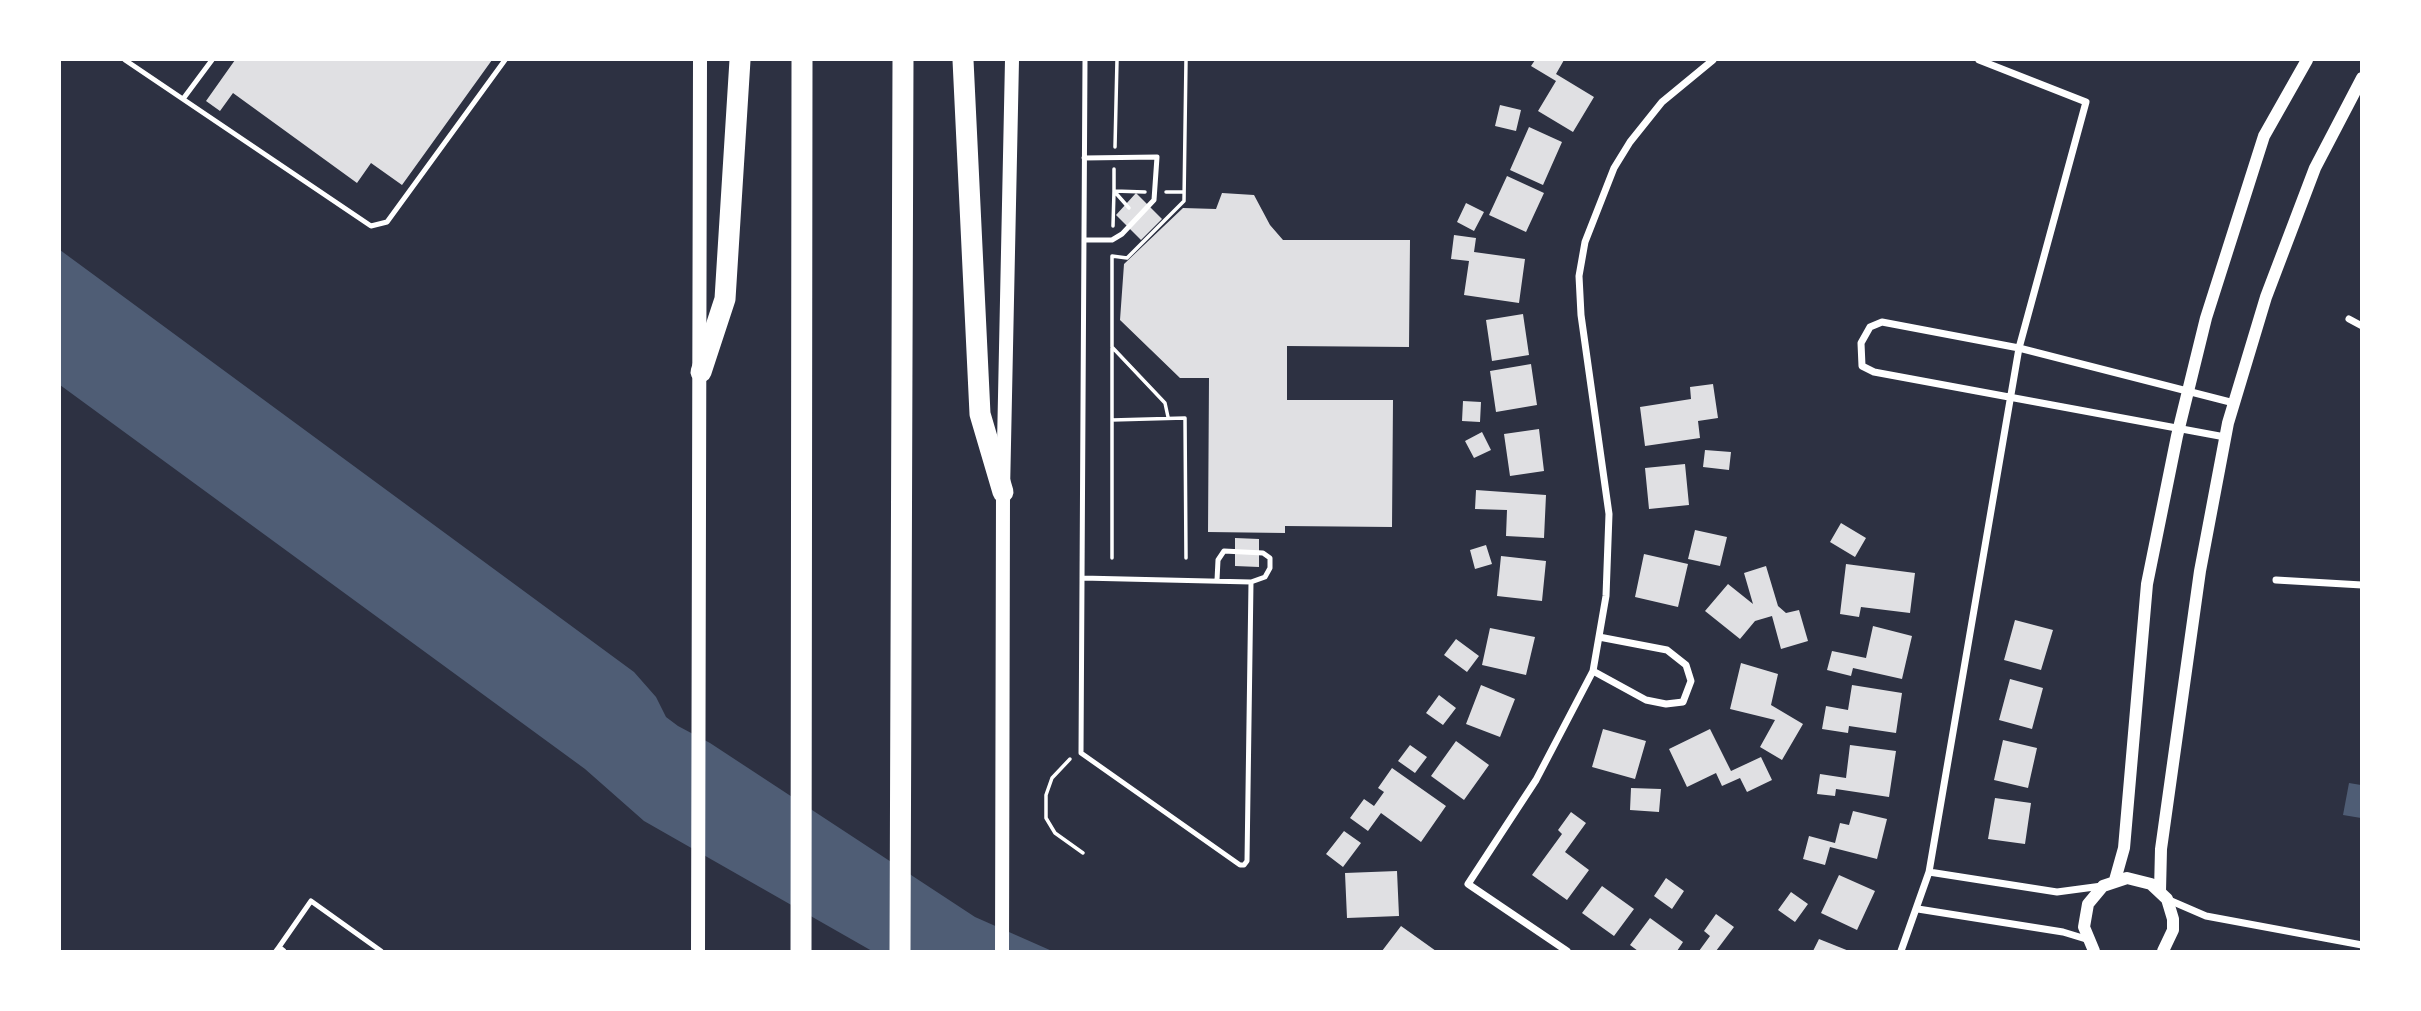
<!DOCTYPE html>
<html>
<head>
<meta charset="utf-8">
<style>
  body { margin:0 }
  #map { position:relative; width:2421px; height:1011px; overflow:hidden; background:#2d3142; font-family:Overpass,sans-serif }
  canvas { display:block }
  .frame { position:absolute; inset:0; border:61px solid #fff; pointer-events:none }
</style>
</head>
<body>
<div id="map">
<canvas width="2421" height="1011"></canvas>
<div class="frame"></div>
</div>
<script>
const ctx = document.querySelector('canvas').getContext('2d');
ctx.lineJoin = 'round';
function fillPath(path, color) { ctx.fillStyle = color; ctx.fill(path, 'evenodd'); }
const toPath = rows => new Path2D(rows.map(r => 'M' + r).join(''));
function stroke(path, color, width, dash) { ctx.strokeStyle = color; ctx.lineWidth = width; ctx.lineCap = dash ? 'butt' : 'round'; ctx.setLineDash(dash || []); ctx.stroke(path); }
fillPath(toPath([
  [60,250,634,672,656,697,666,717,678,726,710,743,975,917,1052,951,872,951,644,821,585,769,60,385],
  [2349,783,2361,785,2361,818,2343,815]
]), '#4f5d75');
fillPath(toPath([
  [235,60,492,60,402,185,371,163,357,183,233,93,220,111,206,101],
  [1535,60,1564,60,1556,74,1594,97,1573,132,1538,111,1556,81,1531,66],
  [1500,105,1521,110,1516,131,1495,126],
  [1529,127,1562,142,1543,185,1510,170],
  [1507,176,1544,193,1526,232,1489,215],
  [1136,193,1162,219,1141,240,1116,215],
  [1222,193,1254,195,1270,225,1283,240,1410,240,1409,347,1287,346,1287,400,1393,400,1392,527,1285,526,1285,533,1208,532,1209,378,1180,378,1120,320,1124,264,1183,208,1216,209],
  [1466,203,1484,212,1474,231,1457,222],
  [1454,235,1476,238,1474,252,1525,259,1519,303,1464,295,1469,261,1451,259],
  [1523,314,1529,355,1492,361,1486,320],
  [1531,364,1537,405,1496,412,1490,371],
  [1713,384,1718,418,1698,421,1700,438,1645,446,1640,407,1691,399,1690,387],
  [1463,401,1481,402,1480,422,1462,421],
  [1539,429,1544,471,1510,476,1504,434],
  [1482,432,1491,450,1474,458,1465,441],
  [1705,450,1731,452,1729,470,1703,467],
  [1685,464,1689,505,1649,509,1645,468],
  [1476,490,1546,495,1544,538,1506,536,1507,510,1475,509],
  [1841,523,1866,538,1855,557,1830,542],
  [1695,530,1727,537,1720,566,1688,559],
  [1235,538,1259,539,1259,567,1235,566],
  [1486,545,1492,564,1475,569,1470,550],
  [1644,554,1688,564,1678,607,1635,597],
  [1501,556,1546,561,1542,601,1497,596],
  [1846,564,1915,573,1910,613,1861,607,1859,617,1840,614],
  [1766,566,1778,606,1786,613,1799,610,1808,641,1781,649,1772,616,1755,621,1740,639,1705,611,1728,584,1753,604,1744,573],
  [2015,620,2053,630,2041,670,2004,660],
  [1873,626,1912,636,1902,679,1853,668,1851,676,1827,670,1832,651,1866,658],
  [1490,628,1535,637,1526,675,1482,665],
  [1456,639,1479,656,1467,672,1444,655],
  [1741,663,1778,674,1771,705,1803,724,1782,760,1760,747,1775,720,1730,709],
  [2010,679,2043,688,2032,729,1999,720],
  [1481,685,1515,699,1500,737,1466,724],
  [1852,685,1902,693,1896,733,1849,726,1848,733,1822,729,1826,706,1848,710],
  [1439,695,1456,708,1443,725,1426,713],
  [1603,729,1646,741,1635,779,1592,767],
  [1710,729,1731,771,1761,757,1772,780,1747,792,1740,778,1722,786,1716,773,1687,787,1669,749],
  [2003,740,2037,748,2028,788,1994,780],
  [1456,741,1489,765,1464,800,1431,776],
  [1410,745,1427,757,1415,773,1398,761],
  [1850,745,1896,751,1889,797,1836,789,1835,796,1817,794,1820,774,1846,778],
  [1392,768,1446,806,1421,842,1381,813,1368,831,1350,818,1364,799,1374,806,1384,792,1378,788],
  [1631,788,1661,789,1659,812,1630,810],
  [1995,798,2031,803,2025,844,1988,839],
  [1853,811,1887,819,1877,859,1830,847,1825,865,1803,859,1809,836,1835,843,1840,823,1849,825],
  [1571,812,1586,823,1565,852,1589,870,1567,900,1532,875,1562,834,1558,830],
  [1344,831,1361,843,1343,867,1326,854],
  [1397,871,1399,916,1347,918,1345,873],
  [1839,875,1875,891,1857,930,1821,913],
  [1666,878,1684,891,1672,909,1654,896],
  [1602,886,1634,909,1614,936,1582,913],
  [1791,892,1808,904,1795,922,1778,910],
  [1716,914,1734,927,1716,951,1699,951,1710,936,1704,931],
  [1650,918,1683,942,1677,951,1638,951,1630,945],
  [1401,926,1436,951,1382,951],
  [1819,939,1849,951,1813,951]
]), '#e0e0e3');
stroke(toPath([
  [1115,147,1117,60],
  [1114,169,1114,191,1129,208],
  [1166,192,1183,192],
  [1113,226,1114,191,1145,192],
  [1112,347,1165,403,1168,417],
  [1112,420,1185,418,1186,558],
  [1112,558,1112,256,1127,258,1184,201,1186,60],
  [1070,759,1052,778,1046,795,1046,818,1055,833,1083,853]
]), '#fff', 3.5);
stroke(toPath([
  [125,60,371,226,387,222,505,60],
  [183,99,212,60],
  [1084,240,1112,240,1122,234,1154,200,1157,157,1084,158],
  [1082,578,1251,582,1247,861,1244,865,1240,865,1081,753,1085,60],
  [1217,580,1218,560,1224,551,1263,553,1270,558,1270,568,1265,577,1251,582],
  [279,947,311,901,381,951],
  [276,951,279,947,284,951]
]), '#fff', 5);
stroke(toPath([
  [2349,319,2362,326],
  [2225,437,1874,372,1862,366,1861,343,1870,327,1882,322,2019,348,2234,403],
  [2276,580,2362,585],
  [1593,671,1646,700,1666,704,1683,702,1691,681,1686,665,1667,650,1599,637],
  [1929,872,2057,892,2102,886],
  [2169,900,2206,916,2362,945],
  [1918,909,2063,932,2086,939],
  [1567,951,1468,884,1536,780,1593,671,1606,596,1609,514,1581,315,1579,276,1585,242,1614,168,1630,142,1662,102,1713,60],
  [1901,951,1929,872,2019,348,2086,102,1979,60]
]), '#fff', 7);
stroke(toPath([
  [2115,880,2124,848,2147,584,2177,436,2206,318,2264,136,2307,60],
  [2160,891,2161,849,2200,571,2228,423,2266,297,2315,168,2362,78],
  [2094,951,2084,927,2088,904,2103,886,2127,878,2151,884,2167,899,2173,919,2173,930,2163,951]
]), '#fff', 12);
stroke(toPath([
  [698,951,700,60],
  [1002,951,1003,492,1012,60]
]), '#fff', 14);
stroke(toPath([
  [963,60,980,414,1003,492],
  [701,372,725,299,740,60],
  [801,951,802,60],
  [900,951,903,60]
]), '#fff', 21);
</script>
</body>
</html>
